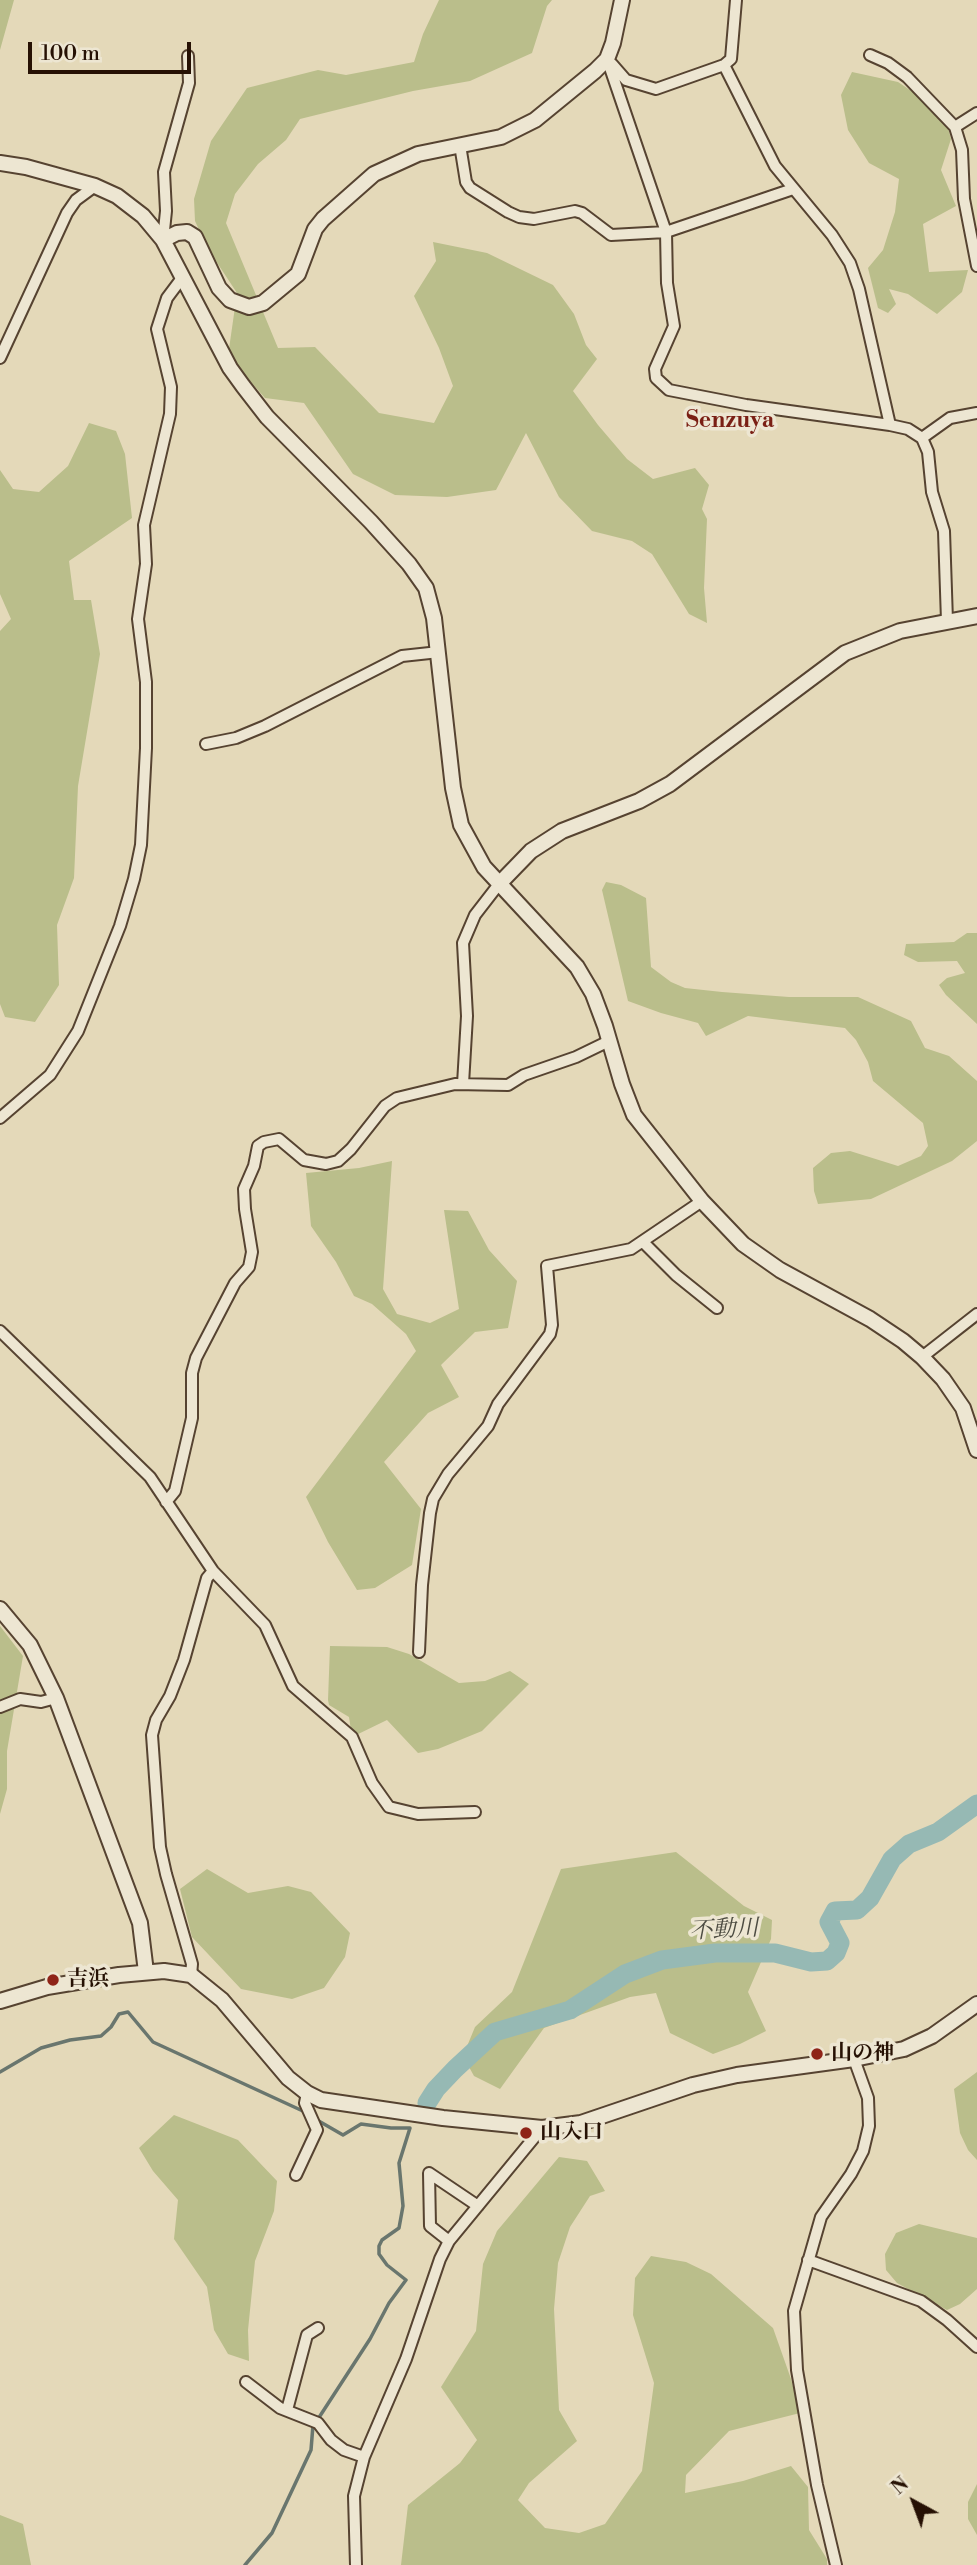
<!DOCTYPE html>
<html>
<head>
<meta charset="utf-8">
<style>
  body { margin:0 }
  #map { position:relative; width:977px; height:2565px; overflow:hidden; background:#e4d9b9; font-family:"Libre Bodoni",serif }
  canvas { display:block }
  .north { position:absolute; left:879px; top:2467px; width:70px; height:70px; -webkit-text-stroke:5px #ede6d2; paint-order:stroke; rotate:319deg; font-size:19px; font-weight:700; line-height:28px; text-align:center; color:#261104 }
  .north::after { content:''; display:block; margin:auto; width:24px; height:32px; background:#261104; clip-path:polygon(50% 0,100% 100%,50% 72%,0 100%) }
  .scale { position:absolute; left:28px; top:42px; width:163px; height:32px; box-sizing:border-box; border:4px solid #261104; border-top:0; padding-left:9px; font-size:21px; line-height:24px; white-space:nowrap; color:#261104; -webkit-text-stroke:5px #ede6d2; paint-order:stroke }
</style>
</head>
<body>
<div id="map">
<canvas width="977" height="2565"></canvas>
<div class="north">N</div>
<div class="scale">100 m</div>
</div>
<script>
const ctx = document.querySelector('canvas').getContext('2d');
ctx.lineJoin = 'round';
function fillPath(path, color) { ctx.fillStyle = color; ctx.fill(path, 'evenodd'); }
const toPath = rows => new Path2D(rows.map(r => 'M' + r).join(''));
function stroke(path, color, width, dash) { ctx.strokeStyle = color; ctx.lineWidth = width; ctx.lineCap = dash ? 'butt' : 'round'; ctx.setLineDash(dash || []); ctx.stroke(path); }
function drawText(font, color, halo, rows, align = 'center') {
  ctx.font = font + ' "Libre Bodoni","Noto Serif JP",serif'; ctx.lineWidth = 7; ctx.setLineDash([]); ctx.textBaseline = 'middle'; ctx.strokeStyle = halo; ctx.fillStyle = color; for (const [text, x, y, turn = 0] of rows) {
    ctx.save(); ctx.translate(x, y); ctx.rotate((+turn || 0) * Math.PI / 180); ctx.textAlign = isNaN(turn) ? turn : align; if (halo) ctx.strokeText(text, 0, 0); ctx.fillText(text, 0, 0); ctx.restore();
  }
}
fillPath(toPath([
  [0,0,14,0,0,50],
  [439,0,552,0,547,6,532,53,470,81,413,91,300,119,286,140,258,164,235,194,226,223,278,348,315,347,379,413,434,423,453,386,439,348,414,296,436,261,433,242,487,253,553,285,574,314,586,345,597,359,573,391,598,425,627,459,653,479,695,468,709,485,702,509,707,519,704,588,707,623,689,614,652,554,632,541,592,531,559,497,526,433,496,490,447,497,395,495,353,474,304,403,265,398,228,356,237,293,208,249,195,221,194,199,211,141,247,88,318,70,346,75,414,62,423,34],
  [852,72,898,82,944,113,951,139,941,170,956,206,923,224,929,272,968,270,962,292,937,314,908,294,889,289,896,304,888,313,878,308,868,268,883,250,895,212,899,179,869,163,848,130,841,95],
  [89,423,116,431,125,454,132,518,69,561,74,600,91,600,100,654,78,786,74,878,57,925,59,985,35,1022,5,1017,0,1004,0,631,11,619,0,594,0,470,13,489,39,492,68,466],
  [606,882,621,885,646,898,651,967,671,982,685,988,722,992,789,997,858,997,911,1021,925,1048,949,1056,977,1081,977,1141,952,1161,871,1199,818,1204,814,1191,813,1168,831,1153,850,1151,898,1166,921,1156,928,1146,923,1123,873,1081,868,1062,856,1040,845,1028,748,1016,706,1036,698,1023,661,1013,628,1001,602,890],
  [967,933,977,933,977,1024,946,995,939,985,947,978,965,973,957,961,918,962,904,955,906,944,954,942],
  [392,1161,383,1289,397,1314,430,1323,459,1309,444,1210,468,1211,489,1250,517,1281,508,1328,475,1332,441,1365,459,1397,428,1413,384,1462,421,1509,412,1565,375,1588,357,1590,328,1542,306,1497,416,1351,406,1334,372,1304,354,1296,336,1262,311,1226,306,1173,359,1168],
  [0,1626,23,1656,7,1751,7,1789,0,1814],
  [330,1646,387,1647,409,1654,459,1683,485,1681,510,1671,529,1684,482,1731,438,1749,418,1753,387,1720,352,1737,349,1717,329,1705,328,1700],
  [676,1852,744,1906,772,1920,771,1939,748,1992,766,2031,740,2044,713,2054,670,2033,656,1993,630,1997,544,2028,500,2089,474,2076,463,2056,475,2027,512,1992,561,1869],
  [207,1869,248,1893,288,1886,311,1892,350,1933,345,1957,324,1988,292,1999,241,1989,192,1937,180,1889],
  [977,2072,977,2160,968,2150,960,2133,954,2089],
  [174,2115,238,2140,277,2181,274,2211,255,2261,248,2330,249,2361,228,2354,214,2330,207,2287,174,2239,178,2200,153,2171,139,2148],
  [559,2157,587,2161,605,2191,590,2196,570,2227,558,2263,554,2309,559,2410,577,2441,529,2483,518,2500,545,2528,579,2533,605,2524,642,2471,654,2383,633,2315,635,2278,651,2256,686,2262,711,2274,773,2328,791,2379,800,2413,729,2431,686,2475,685,2493,743,2481,791,2466,808,2487,809,2530,827,2559,827,2565,401,2565,408,2505,460,2463,477,2440,441,2387,476,2331,483,2264,497,2231],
  [919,2224,977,2238,977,2289,960,2304,947,2310,897,2283,886,2270,885,2254,896,2233],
  [977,2484,977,2535,968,2519,968,2502],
  [0,2515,23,2524,31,2565,0,2565]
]), '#babe8b');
stroke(toPath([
  [0,2072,41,2048,70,2040,101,2036,111,2027,119,2014,128,2012,153,2042,305,2112],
  [317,2120,343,2135,361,2124,391,2128,410,2128,399,2163,403,2206,399,2228,382,2240,379,2246,379,2254,387,2265,406,2280,389,2303,370,2339,318,2419],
  [245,2565,272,2533,311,2450,313,2425]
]), '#69766e', 3.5);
stroke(toPath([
  [427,2103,436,2089,455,2069,495,2032,570,2010,625,1974,662,1960,715,1953,775,1953,811,1962,827,1961,836,1953,840,1943,829,1922,835,1911,857,1910,870,1898,892,1859,909,1844,938,1832,977,1804]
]), '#96b9b4', 19);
const minor = toPath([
  [870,55,888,63,907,77,955,127],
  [607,59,666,232,667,283,674,326,655,369,656,378,669,390,746,405,890,425,908,429,922,438,928,452,932,492,944,531,947,621],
  [612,64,626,80,656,89,724,65,731,59,736,0],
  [724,65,775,166,832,235,850,263,859,289,890,425],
  [977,113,955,127,962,150,964,199,977,266],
  [460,145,466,182,470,188,508,212,519,217,534,219,575,211,582,213,611,235,666,232,793,189],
  [163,240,166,211,164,172,189,83,188,56],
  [0,358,67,213,76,200,95,186],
  [922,438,950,418,977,413],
  [206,744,236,738,265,726,402,656,439,652],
  [463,1084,467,1016,463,943,475,915,499,884],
  [0,1118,50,1075,78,1031,120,926,134,879,141,845,146,748,146,682,138,619,146,564,144,525,170,414,171,387,157,329,167,298,182,278],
  [644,1243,676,1275,717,1308],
  [0,1331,150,1477,213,1571,265,1625,293,1686,352,1737,372,1783,389,1807,418,1814,475,1812],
  [922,1357,977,1314],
  [166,1502,175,1491,192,1418,192,1373,196,1358,235,1283,249,1267,252,1252,245,1209,244,1189,254,1166,258,1146,264,1142,279,1139,304,1160,326,1164,338,1161,351,1149,385,1106,397,1098,455,1084,508,1085,524,1075,576,1057,609,1041],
  [419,1652,422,1585,430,1513,433,1499,448,1474,488,1426,498,1404,550,1334,552,1325,547,1266,631,1249,702,1201],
  [0,1707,20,1699,41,1702,56,1698],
  [191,1975,192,1964,166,1874,160,1847,152,1735,156,1720,170,1696,184,1660,207,1578,213,1571],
  [296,2175,317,2130,305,2103,307,2093],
  [449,2241,430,2226,429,2173,478,2206],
  [808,2260,921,2301,947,2320,977,2347],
  [246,2382,280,2408,318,2423,331,2440,344,2450,364,2457],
  [287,2410,307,2335,318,2328],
  [356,2565,354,2496,364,2457,406,2359,440,2259,449,2241,542,2128],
  [836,2565,817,2485,797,2370,794,2311,821,2217,851,2174,863,2151,869,2126,868,2098,854,2059]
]);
const tertiary = toPath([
  [0,163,26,167,95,186,117,196,143,216,163,240,230,368,243,386,267,417,371,522,409,564,426,588,434,618,453,788,461,825,484,867,577,967,593,994,605,1026,622,1084,634,1115,702,1201,743,1244,780,1270,870,1319,903,1341,922,1357,943,1379,963,1408,977,1450],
  [163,240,177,233,187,232,195,237,219,288,230,300,249,307,263,303,298,274,315,229,323,219,374,174,418,154,501,137,535,120,595,71,607,59,613,43,622,0],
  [499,884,531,851,562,831,639,801,670,784,845,653,900,631,977,616],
  [0,1609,30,1645,56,1698,140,1923,146,1972],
  [0,2001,47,1987,119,1975,164,1971,191,1975,222,2000,288,2078,307,2093,321,2100,443,2118,542,2128,581,2123,693,2085,737,2075,854,2059,904,2049,932,2036,977,2004]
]);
stroke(minor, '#564331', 14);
stroke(tertiary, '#564331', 18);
stroke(minor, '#ede6d2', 10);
stroke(tertiary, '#ede6d2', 14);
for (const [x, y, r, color] of [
  [53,1980,7,"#8f2418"],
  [817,2054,7,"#8f2418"],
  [526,2133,7,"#8f2418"]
]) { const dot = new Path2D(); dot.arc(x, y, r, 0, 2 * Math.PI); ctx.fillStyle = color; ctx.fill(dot); stroke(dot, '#ede6d2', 2.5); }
drawText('bold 21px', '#261104', '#ede6d2', [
  ["吉浜",67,1980],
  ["山の神",831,2054],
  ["山入口",540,2133]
], 'left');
drawText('bold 23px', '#7a1f14', '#ede6d2', [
  ["Senzuya",730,421]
]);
drawText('italic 23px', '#4d4c42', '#ede6d2', [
  ["不動川",724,1931,-3]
]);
</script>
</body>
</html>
